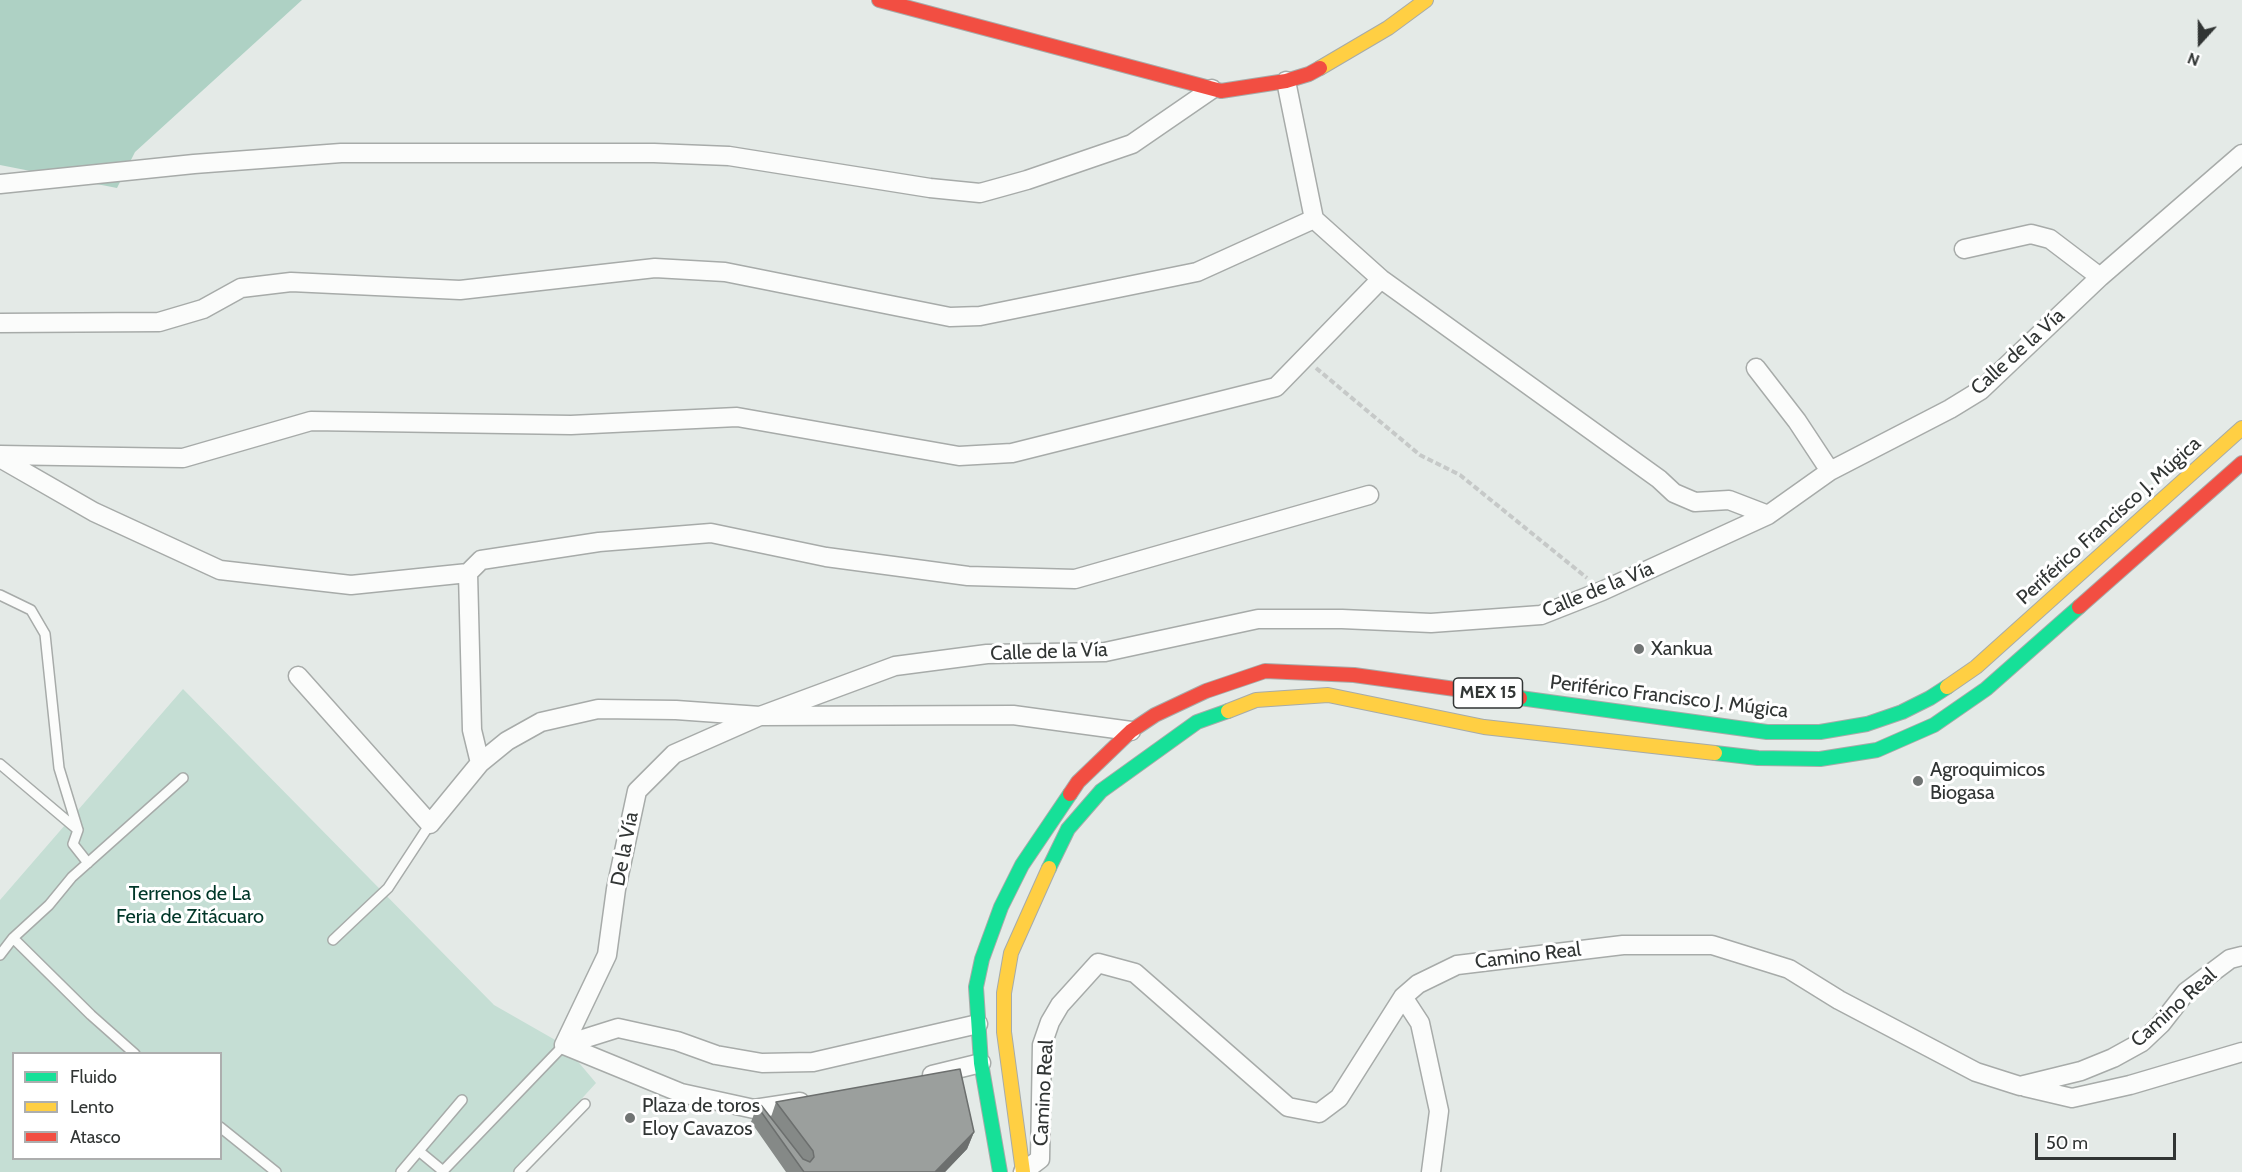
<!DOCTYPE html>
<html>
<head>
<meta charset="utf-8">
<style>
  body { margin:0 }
  #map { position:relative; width:2242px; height:1172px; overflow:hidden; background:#e4eae7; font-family:Cabin,sans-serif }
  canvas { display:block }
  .legend { position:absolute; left:12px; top:1052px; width:210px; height:108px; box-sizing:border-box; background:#fff; border:2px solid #adaeae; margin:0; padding:8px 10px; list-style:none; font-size:18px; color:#313534 }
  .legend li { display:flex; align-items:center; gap:12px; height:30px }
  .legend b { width:30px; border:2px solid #adaeae }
  .north { position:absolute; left:2170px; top:12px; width:60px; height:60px; -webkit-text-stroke:4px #fff; paint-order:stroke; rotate:201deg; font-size:16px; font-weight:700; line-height:24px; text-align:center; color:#313534 }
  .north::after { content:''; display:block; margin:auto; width:21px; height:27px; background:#313534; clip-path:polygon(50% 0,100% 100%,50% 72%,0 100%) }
  .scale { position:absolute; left:2035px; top:1133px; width:141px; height:27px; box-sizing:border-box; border:3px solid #313534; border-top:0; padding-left:8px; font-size:18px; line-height:21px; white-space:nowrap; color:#313534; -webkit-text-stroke:4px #fff; paint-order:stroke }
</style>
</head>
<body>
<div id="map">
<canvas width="2242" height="1172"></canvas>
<ul class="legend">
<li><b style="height:8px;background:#16e098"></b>Fluido</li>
<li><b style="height:8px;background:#ffcf43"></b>Lento</li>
<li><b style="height:8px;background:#f24e42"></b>Atasco</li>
</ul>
<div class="north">N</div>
<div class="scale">50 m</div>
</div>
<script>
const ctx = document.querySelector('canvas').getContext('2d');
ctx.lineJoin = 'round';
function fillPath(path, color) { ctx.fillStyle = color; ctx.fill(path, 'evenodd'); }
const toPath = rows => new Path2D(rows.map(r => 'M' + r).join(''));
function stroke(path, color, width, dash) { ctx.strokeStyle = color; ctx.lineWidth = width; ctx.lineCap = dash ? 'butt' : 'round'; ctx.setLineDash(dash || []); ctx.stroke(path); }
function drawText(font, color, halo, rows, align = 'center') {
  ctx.font = font + ' Cabin,sans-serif'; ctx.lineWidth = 6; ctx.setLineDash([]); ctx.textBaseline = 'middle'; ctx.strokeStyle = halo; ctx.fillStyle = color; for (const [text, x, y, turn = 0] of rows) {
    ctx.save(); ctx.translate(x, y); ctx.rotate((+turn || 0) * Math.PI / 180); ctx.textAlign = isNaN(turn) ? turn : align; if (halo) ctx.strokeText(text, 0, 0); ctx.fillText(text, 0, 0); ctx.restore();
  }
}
fillPath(toPath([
  [183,689,494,1005,564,1045,596,1083,515,1172,0,1172,0,900],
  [14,1054,220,1054,220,1158,14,1158]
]), '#c5ded4');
fillPath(toPath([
  [0,0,302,0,135,152,117,188,0,165]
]), '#aed1c4');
const lane = toPath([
  [0,595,31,610,45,634,59,768,78,830],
  [0,764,78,830,73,844,88,863],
  [333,940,388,888,430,824],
  [0,955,13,938],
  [135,1054,91,1015,13,938,49,905,72,877,183,778],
  [220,1127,276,1172],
  [420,1152,443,1171],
  [401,1172,462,1100],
  [442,1172,564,1045],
  [519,1172,585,1104]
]);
const street = toPath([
  [1286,81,1314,219,1381,279,1659,479,1674,493,1695,502,1729,500,1768,515],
  [0,184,194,164,341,153,654,153,729,156,930,188,980,193,1027,180,1132,144,1212,89],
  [1964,249,2031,234,2050,239,2100,277],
  [0,323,159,322,203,309,241,288,291,282,460,290,655,268,725,272,950,317,980,316,1197,272,1314,219],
  [1756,368,1797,421,1830,471],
  [0,455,183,458,311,421,571,425,737,417,959,456,1012,453,1276,387,1381,279],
  [0,458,94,512,220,570,351,585,468,573,481,560,599,542,711,533,826,557,968,576,1075,579,1369,495],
  [468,573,472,730,480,763],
  [298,676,430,824,480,763,507,741,541,722,598,709,676,710,760,716,1013,715,1131,731],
  [1403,997,1420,1023,1439,1111,1431,1172],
  [564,1045,607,955,616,889,637,791,674,754,760,716,895,666,987,654,1105,652,1258,619,1342,619,1431,623,1541,615,1602,591,1768,515,1830,471,1950,409,1981,390,2100,277,2242,154],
  [564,1045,681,1093,754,1109,800,1102],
  [564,1045,618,1028,677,1041,716,1055,762,1063,813,1062,978,1024],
  [932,1075,981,1063],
  [2025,1087,2072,1098,2130,1085,2242,1052],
  [1023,1172,1040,1159,1042,1045,1050,1022,1060,1005,1098,963,1135,973,1288,1107,1319,1113,1339,1098,1403,997,1418,984,1457,965,1623,945,1712,945,1789,969,1839,1000,1976,1072,2020,1086,2081,1071,2113,1058,2142,1042,2161,1024,2186,992,2230,959,2242,956]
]);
const fast = toPath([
  [1520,698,1767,732,1820,732,1867,724,1902,712,1930,698,1947,687],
  [1715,753,1758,758,1820,759,1877,750,1934,725,1986,689,2079,607],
  [1049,868,1068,829,1101,791,1197,722,1228,711],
  [1000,1172,981,1063,976,987,982,959,1001,907,1022,865,1070,794]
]);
const slow = toPath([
  [1320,68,1388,28,1426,0],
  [1947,687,1976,667,2242,428],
  [1228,711,1256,700,1328,695,1484,727,1715,753],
  [1023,1172,1004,1032,1004,993,1011,953,1049,868]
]);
const jam = toPath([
  [879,0,1221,91,1286,81,1309,74,1320,68],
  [2079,607,2242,463],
  [1070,794,1078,782,1131,731,1155,715,1206,691,1265,671,1354,675,1520,698]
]);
stroke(lane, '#a7aba9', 12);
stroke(street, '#a7aba9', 21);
stroke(fast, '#a7aba9', 16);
stroke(slow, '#a7aba9', 16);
stroke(jam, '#a7aba9', 16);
stroke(toPath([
  [1316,368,1420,455,1460,475,1587,578]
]), '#c6c9c8', 4, [6, 3]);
stroke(lane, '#fbfcfb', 9);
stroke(street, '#fbfcfb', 18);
stroke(fast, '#16e098', 14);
stroke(slow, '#ffcf43', 14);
stroke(jam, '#f24e42', 14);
fillPath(toPath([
  [776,1102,974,1132,967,1149,945,1172,786,1172,751,1122,757,1106,771,1117]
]), '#858987');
fillPath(toPath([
  [974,1132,967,1149,945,1172,935,1172]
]), '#6c6f6e');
const building = toPath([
  [960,1069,974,1132,935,1172,804,1172,757,1106,761,1105,803,1159,810,1162,814,1157,813,1151,776,1102,960,1069]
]);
fillPath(building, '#9b9f9d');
stroke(building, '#6c6f6e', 1.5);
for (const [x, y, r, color] of [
  [1639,649,6,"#707473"],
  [1918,781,6,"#707473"],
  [630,1118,6,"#707473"]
]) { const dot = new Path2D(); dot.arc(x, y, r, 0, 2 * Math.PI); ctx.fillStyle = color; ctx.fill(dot); stroke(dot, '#fff', 2); }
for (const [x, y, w] of [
  [1488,693,69]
]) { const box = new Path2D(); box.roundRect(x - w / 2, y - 15, w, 30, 4.5); ctx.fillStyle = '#fff'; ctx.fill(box); stroke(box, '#313534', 1.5); }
drawText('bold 18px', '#313534', null, [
  ["MEX 15",1488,693]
]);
drawText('20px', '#313534', '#fff', [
  ["Calle de la Vía",2018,352,-42],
  ["Periférico Francisco J. Múgica",2109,521,-42],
  ["Calle de la Vía",1598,590,-22],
  ["Calle de la Vía",1049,652,-2],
  ["Periférico Francisco J. Múgica",1669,697,7],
  ["De la Vía",625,849,-79],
  ["Camino Real",1528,956,-7],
  ["Camino Real",2174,1008,-42],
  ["Camino Real",1044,1093,-87]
]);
drawText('20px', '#313534', '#fff', [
  ["Xankua",1651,649],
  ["Agroquimicos",1930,770],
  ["Biogasa",1930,793],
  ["Plaza de toros",642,1106],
  ["Eloy Cavazos",642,1129]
], 'left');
drawText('20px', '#013729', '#fff', [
  ["Terrenos de La",190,894],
  ["Feria de Zitácuaro",190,917]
]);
</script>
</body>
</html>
